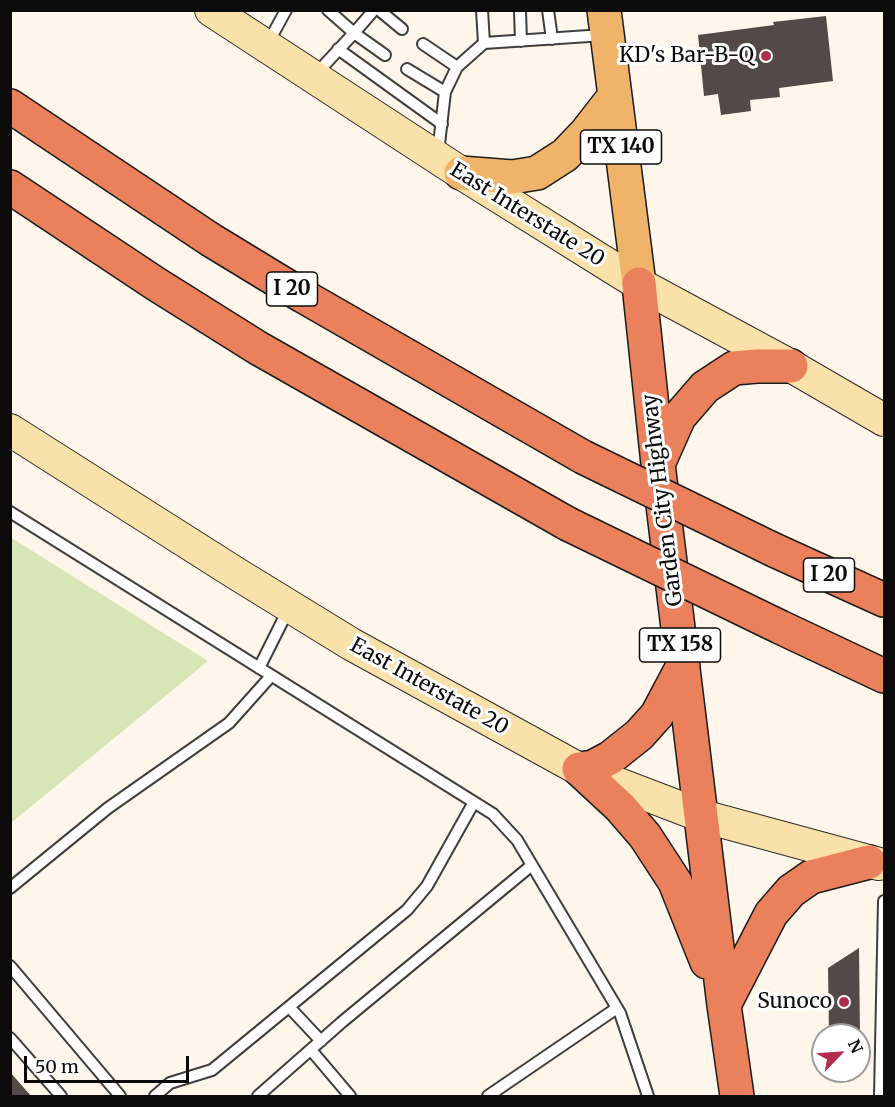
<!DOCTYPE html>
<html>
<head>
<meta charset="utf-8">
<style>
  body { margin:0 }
  #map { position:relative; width:895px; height:1107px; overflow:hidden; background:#fef6ea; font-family:Merriweather,serif }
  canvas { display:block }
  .frame { position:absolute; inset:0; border:12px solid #0b0b0b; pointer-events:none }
  .north { position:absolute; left:811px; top:1023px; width:60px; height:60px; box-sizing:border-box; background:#fff; border:2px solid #9d9d9d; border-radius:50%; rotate:65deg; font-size:16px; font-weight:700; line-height:24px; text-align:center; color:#0b0b0b }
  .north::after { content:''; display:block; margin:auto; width:21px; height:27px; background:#b02d4d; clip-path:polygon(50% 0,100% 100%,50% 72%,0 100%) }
  .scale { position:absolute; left:24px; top:1056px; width:165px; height:27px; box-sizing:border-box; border:3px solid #0b0b0b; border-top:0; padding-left:8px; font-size:18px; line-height:21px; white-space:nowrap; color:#0b0b0b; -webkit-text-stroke:4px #fff; paint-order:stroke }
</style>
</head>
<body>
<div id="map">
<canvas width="895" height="1107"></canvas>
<div class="frame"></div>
<div class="north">N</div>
<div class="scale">50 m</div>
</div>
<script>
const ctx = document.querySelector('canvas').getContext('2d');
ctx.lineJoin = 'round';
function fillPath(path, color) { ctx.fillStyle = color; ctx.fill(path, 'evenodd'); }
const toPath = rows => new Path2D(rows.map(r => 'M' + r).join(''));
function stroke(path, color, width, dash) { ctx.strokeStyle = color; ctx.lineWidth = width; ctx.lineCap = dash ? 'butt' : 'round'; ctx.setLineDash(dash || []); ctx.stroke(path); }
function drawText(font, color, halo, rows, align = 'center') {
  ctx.font = font + ' Merriweather,serif'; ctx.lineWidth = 6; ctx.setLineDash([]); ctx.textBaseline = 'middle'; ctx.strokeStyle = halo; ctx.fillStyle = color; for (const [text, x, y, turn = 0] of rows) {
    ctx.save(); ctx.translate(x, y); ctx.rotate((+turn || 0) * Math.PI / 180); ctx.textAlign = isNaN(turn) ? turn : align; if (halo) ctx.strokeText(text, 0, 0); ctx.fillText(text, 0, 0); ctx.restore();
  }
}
fillPath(toPath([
  [10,537,208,661,11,823,10,823]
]), '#d8e5b7');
fillPath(toPath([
  [826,16,833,81,779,88,780,97,750,100,751,111,721,115,718,94,704,96,698,35,774,25,773,22],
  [859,948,860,1035,829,1035,828,968],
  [10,1072,31,1096,10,1096]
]), '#534a48');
const lane = toPath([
  [328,10,354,33,374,10],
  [379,10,402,29],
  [482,10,484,43],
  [548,10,552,39],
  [520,11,521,41],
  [268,43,286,10],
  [423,44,457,67],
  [338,49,442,124],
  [407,69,445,92],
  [315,75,354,33,385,55],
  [438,153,445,92,457,67,484,43,604,35],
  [10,512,493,814,517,840,620,1013,648,1096],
  [259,668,288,610],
  [10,888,108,808,229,723,271,676],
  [10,966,120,1096],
  [289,1007,321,1041],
  [10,1038,61,1096],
  [311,1050,350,1096],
  [155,1096,170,1083,212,1070,407,910,427,886,474,802],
  [258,1096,342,1022,532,865],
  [488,1096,617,1008],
  [880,1096,884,901]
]);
const secondary = toPath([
  [211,10,461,173,639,284,791,366,884,420],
  [10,430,237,574,351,644,579,769,702,816,879,864]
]);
const primary = toPath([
  [604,10,639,284],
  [461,173,512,177,537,173,565,155,586,133,614,97]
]);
const highway = toPath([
  [10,106,211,240,303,296,583,457],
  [10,187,156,284,258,348,568,524],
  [639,284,658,464,724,1005,737,1096],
  [659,462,679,417,705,387,734,368,757,366,791,366],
  [774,550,884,600],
  [780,627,884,676],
  [579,769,620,807,645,836,675,882,707,962],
  [579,769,593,767,610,758,639,735,657,715,683,666],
  [724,1005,771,914,791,891,811,877,869,862]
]);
stroke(lane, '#3e3e3e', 14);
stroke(secondary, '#2d2d2d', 34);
stroke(primary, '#1c1c1c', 36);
stroke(highway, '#1c1c1c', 36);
stroke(lane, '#fff', 10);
stroke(secondary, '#f9e1a9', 32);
stroke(primary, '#efb469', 33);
stroke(highway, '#ea815c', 33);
const highwayBridge = toPath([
  [583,457,774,550],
  [568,524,780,627]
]);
stroke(highwayBridge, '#1c1c1c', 36, []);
stroke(highwayBridge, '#ea815c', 33);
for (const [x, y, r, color] of [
  [766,56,6,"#b02d4d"],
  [844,1002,6,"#b02d4d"]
]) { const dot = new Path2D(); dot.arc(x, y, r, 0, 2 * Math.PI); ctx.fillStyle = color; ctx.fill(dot); stroke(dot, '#fff', 2); }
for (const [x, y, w] of [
  [621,147,81],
  [292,289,51],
  [829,575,51],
  [680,645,81]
]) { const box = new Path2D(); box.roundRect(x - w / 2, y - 17, w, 34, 4.5); ctx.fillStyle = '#fff'; ctx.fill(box); stroke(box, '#0b0b0b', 1.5); }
drawText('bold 20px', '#0b0b0b', null, [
  ["TX 140",621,147],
  ["I 20",292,289],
  ["I 20",829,575],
  ["TX 158",680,645]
]);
drawText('21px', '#0b0b0b', '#fff', [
  ["KD's Bar-B-Q",754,56],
  ["Sunoco",832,1002]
], 'right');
drawText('21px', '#0b0b0b', '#fff', [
  ["East Interstate 20",527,215,32],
  ["Garden City Highway",663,500,-97],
  ["East Interstate 20",429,687,29]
]);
</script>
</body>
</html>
